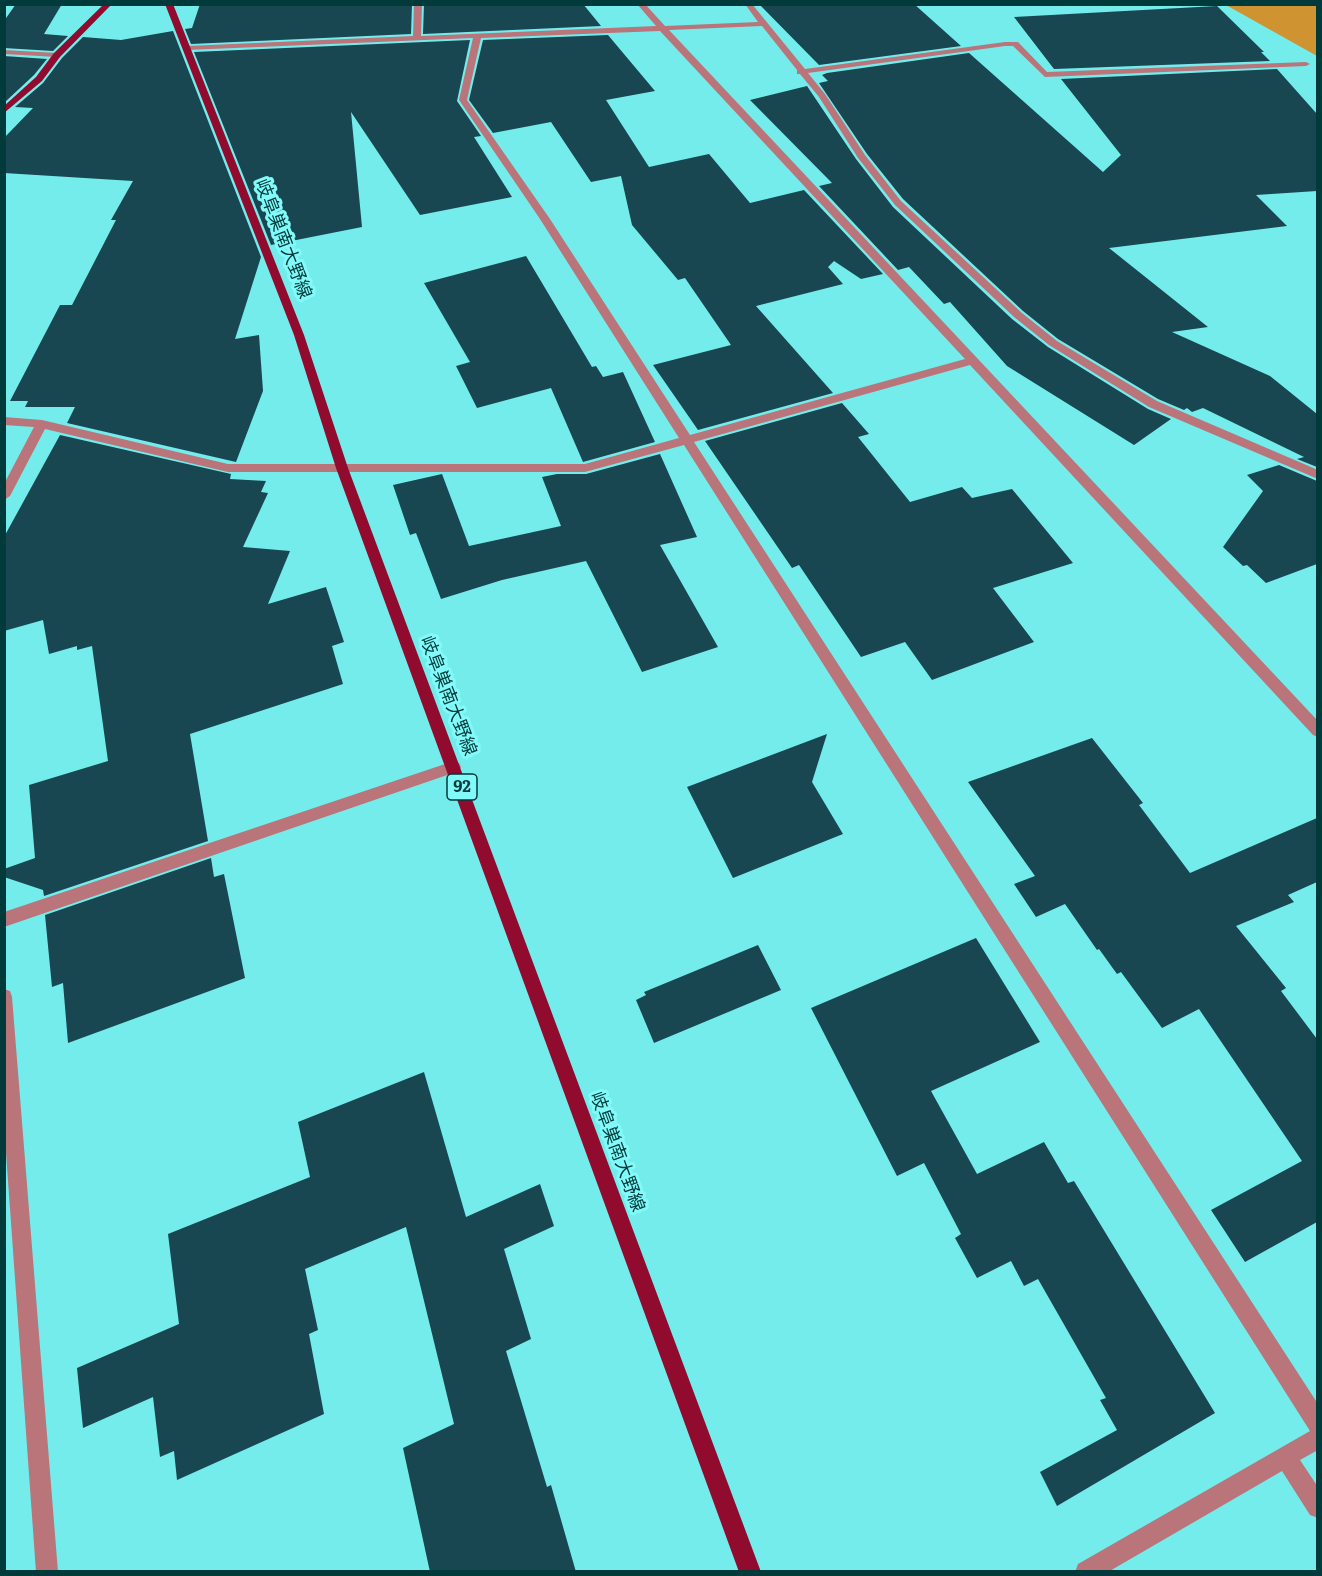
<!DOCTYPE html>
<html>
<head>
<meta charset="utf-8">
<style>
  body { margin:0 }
  #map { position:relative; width:1322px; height:1576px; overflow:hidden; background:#74ecec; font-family:Literata,serif }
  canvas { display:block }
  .frame { position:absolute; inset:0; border:6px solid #003a3a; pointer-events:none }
</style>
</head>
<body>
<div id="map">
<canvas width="1322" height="1576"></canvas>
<div class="frame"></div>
</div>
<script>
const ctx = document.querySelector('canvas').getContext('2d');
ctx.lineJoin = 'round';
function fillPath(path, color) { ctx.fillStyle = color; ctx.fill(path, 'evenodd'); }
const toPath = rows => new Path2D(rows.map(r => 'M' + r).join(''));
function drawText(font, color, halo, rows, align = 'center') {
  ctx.font = font + ' Literata,"Noto Sans JP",serif'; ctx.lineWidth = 6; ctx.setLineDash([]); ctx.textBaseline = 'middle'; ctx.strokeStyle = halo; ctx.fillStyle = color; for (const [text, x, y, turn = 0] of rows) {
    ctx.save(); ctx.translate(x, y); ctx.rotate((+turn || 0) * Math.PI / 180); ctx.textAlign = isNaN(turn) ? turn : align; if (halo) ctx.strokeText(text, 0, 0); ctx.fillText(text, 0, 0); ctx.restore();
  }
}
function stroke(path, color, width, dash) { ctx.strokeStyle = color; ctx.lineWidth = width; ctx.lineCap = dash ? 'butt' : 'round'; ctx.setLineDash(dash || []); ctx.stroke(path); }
fillPath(toPath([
  [1226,5,1317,5,1317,56]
]), '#cf9331');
fillPath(toPath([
  [16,4,62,4,44,34,68,36,53,51,4,48,4,21],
  [200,4,412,4,411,34,191,44,185,29,192,28],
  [424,4,583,4,601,26,423,34],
  [759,4,914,4,961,46,819,65],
  [1217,6,1264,52,1261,52,1270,61,1054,69,1014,17],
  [173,31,261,257,235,339,259,335,263,391,236,462,67,423,75,407,25,407,28,401,10,401,60,305,72,305,116,220,111,220,133,181,4,173,4,138,33,108,15,107,43,83,62,58,83,37,121,40],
  [608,35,655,91,606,100,649,167,709,154,750,203,804,190,883,274,861,279,834,261,828,267,843,284,756,306,833,393,698,430,653,365,731,345,685,278,678,280,632,225,621,176,591,182,551,122,493,133,469,100,483,40],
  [470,40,457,101,481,136,474,137,512,197,420,215,351,112,362,227,271,245,194,52],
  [969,53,1103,172,1121,155,1061,79,1277,69,1317,114,1317,191,1256,195,1287,226,1109,248,1208,327,1172,332,1270,376,1317,414,1317,467,1297,459,1304,457,1203,408,1192,412,1187,408,1184,410,1158,399,1058,339,1023,311,903,199,867,154,819,83,828,81,822,75,827,73],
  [4,56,47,59,34,75,4,103],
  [807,86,856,159,893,207,1012,319,1048,347,1148,409,1171,419,1134,445,1007,366,950,302,944,304,909,267,898,270,819,186,832,183,750,100],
  [526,256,592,367,596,366,603,377,623,372,655,442,583,462,551,388,477,408,456,366,470,362,424,283],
  [842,403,869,434,858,437,910,502,962,487,972,498,1012,489,1073,563,993,588,1034,642,932,680,905,642,861,657,799,565,792,568,705,441],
  [60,435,231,474,230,479,266,481,261,492,268,493,243,547,290,551,268,604,326,587,344,642,332,646,343,684,190,734,208,841,44,896,43,890,4,877,4,869,35,858,29,785,108,761,92,646,77,650,77,646,49,654,43,620,4,631,4,537],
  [660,454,697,537,660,545,718,647,642,672,586,561,502,580,441,599,416,533,410,535,393,485,442,474,469,546,561,526,542,477,557,474,586,474],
  [1279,465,1317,481,1317,564,1266,583,1247,565,1243,566,1223,547,1263,491,1247,475],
  [827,734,812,782,843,834,733,878,687,787],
  [1092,738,1143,803,1139,805,1190,873,1317,818,1317,882,1288,895,1294,902,1236,926,1286,988,1281,991,1317,1039,1317,1222,1245,1262,1211,1210,1302,1161,1199,1009,1162,1028,1121,972,1117,974,1099,949,1097,950,1065,904,1036,917,1014,884,1035,876,968,782],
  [211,858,214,877,224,874,245,978,68,1043,63,983,52,987,45,915],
  [976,938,1040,1042,931,1091,977,1174,1044,1142,1068,1183,1074,1181,1215,1413,1057,1506,1040,1472,1117,1430,1100,1400,1106,1398,1038,1279,1024,1286,1011,1261,977,1278,955,1238,961,1234,924,1163,897,1176,811,1008],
  [758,945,781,990,654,1043,636,1000,646,995,644,992],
  [424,1072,466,1217,540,1184,554,1226,504,1249,531,1339,506,1351,547,1487,551,1485,576,1572,430,1572,403,1448,454,1424,406,1227,305,1269,318,1330,309,1334,324,1414,177,1480,174,1451,160,1457,153,1397,83,1428,77,1368,179,1324,168,1234,310,1177,298,1122]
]), '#184651');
fillPath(toPath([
  [414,4,422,4,421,36,656,26,637,4,645,4,665,26,758,22,745,4,752,4,805,69,1005,42,1018,42,1047,72,1306,62,1310,64,1306,66,1045,77,1013,46,1005,46,808,73,825,94,865,155,901,201,1022,313,1057,341,1157,401,1318,470,1318,479,1149,407,1049,345,1014,317,895,205,858,158,819,97,800,74,797,74,797,70,762,26,669,30,1318,721,1318,737,1313,735,970,365,694,442,1318,1404,1318,1450,1300,1460,1318,1487,1318,1518,1310,1515,1282,1471,1108,1572,1075,1572,1078,1564,1310,1431,684,445,585,472,228,472,45,429,10,496,4,500,4,484,34,427,4,425,4,417,42,420,228,464,585,464,679,438,540,219,459,100,473,38,187,50,183,48,187,46,413,36,414,4],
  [660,31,965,359,690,435,550,219,467,100,481,38,660,31],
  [4,50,57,53,61,55,57,57,4,54,4,50],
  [454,761,459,763,461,767,459,771,4,927,4,912,454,761],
  [4,989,10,991,12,997,58,1572,36,1572,4,1125,4,989]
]), '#b9757a');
fillPath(toPath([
  [104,4,112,4,60,57,42,81,4,113,4,106,36,77,54,53,104,4],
  [165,4,173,4,304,335,348,468,761,1572,739,1572,336,468,294,335,165,4]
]), '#910b2f');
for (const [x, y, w] of [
  [462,787,30]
]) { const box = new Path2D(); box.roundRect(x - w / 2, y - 13, w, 26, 4.5); ctx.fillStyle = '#82fafa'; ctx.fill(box); stroke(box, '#003a3a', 1.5); }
drawText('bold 16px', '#003a3a', null, [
  ["92",462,787]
]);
drawText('18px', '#003a3a', '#82fafa', [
  ["岐阜巣南大野線",283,239,69],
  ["岐阜巣南大野線",448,696,69],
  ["岐阜巣南大野線",617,1152,70]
]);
</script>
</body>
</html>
